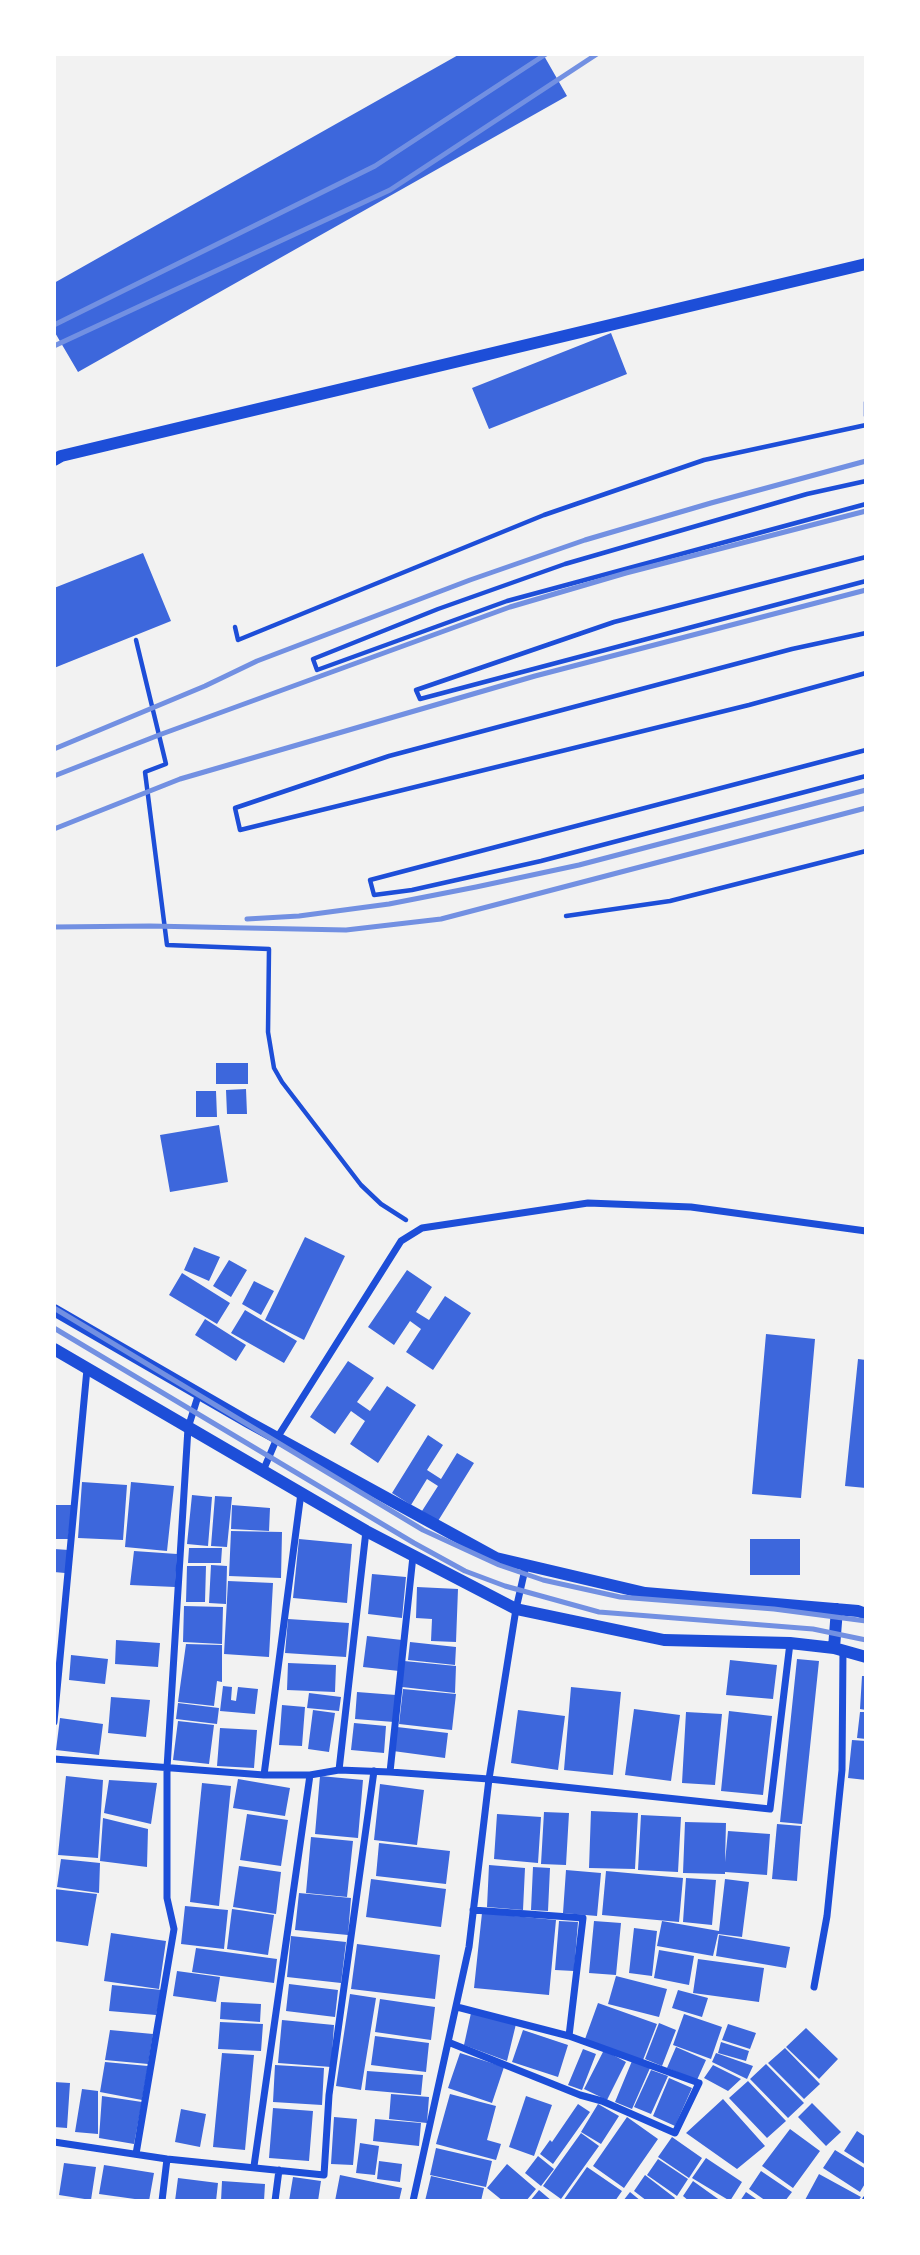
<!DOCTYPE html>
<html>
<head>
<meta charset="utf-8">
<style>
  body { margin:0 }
  #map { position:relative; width:920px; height:2255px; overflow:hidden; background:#f2f2f2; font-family:"Exo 2",sans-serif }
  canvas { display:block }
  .frame { position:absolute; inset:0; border:56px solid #fff; pointer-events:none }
</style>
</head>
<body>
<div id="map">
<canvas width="920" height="2255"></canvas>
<div class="frame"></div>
</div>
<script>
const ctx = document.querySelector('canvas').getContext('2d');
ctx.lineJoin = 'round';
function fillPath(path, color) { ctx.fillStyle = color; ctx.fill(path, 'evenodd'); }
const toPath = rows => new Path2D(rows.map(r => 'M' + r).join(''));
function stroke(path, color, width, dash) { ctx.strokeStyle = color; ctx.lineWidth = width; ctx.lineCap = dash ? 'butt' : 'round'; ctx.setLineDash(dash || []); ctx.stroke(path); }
fillPath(toPath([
  [460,54,543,54,567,96,78,372,54,331,54,283],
  [611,333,627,374,489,429,472,388],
  [143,553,171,621,54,668,54,588],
  [216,1063,248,1063,248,1084,216,1084],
  [246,1089,247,1114,227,1114,226,1090],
  [196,1091,216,1091,217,1117,196,1117],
  [219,1125,228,1182,170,1192,160,1135],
  [305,1237,345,1256,304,1340,265,1320],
  [194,1247,220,1257,209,1281,184,1270],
  [229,1260,247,1270,231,1297,213,1286],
  [407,1270,432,1287,416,1312,429,1320,445,1296,471,1313,433,1370,406,1352,421,1329,410,1321,394,1345,368,1327],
  [182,1273,230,1303,217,1324,169,1295],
  [254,1281,274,1291,261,1315,242,1304],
  [245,1310,297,1341,284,1363,231,1333],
  [205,1319,246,1345,236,1361,195,1335],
  [766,1334,815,1339,801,1498,752,1494],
  [858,1359,866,1360,866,1488,845,1486],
  [348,1361,374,1378,357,1402,370,1411,387,1386,416,1405,378,1463,350,1444,365,1421,351,1411,335,1434,310,1417],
  [428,1435,443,1445,427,1470,441,1479,457,1453,474,1463,438,1521,422,1511,438,1486,427,1479,411,1505,392,1493],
  [82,1482,127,1485,123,1540,78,1538],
  [131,1482,174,1486,167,1551,125,1547],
  [192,1495,212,1497,208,1546,187,1544],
  [215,1496,232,1497,227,1547,211,1546],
  [54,1505,72,1505,68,1539,54,1539],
  [232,1505,270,1508,269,1531,231,1529],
  [231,1531,282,1532,281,1578,229,1576],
  [299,1539,352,1544,347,1603,293,1598],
  [750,1539,800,1539,800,1575,750,1575],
  [189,1548,222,1548,221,1563,188,1563],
  [54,1549,69,1550,65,1573,54,1572],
  [134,1551,177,1554,175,1587,130,1585],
  [211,1565,227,1566,226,1604,209,1603],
  [187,1566,206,1566,205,1602,186,1602],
  [372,1574,406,1577,402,1618,368,1614],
  [228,1581,273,1583,269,1657,224,1654],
  [417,1587,458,1589,456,1642,431,1641,432,1619,416,1618],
  [184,1606,223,1607,222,1644,183,1642],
  [288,1619,349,1623,346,1657,285,1653],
  [367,1636,402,1640,399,1671,363,1667],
  [116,1640,160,1643,158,1667,115,1664],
  [410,1642,456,1647,455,1665,408,1660],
  [186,1644,222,1645,222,1682,217,1681,214,1706,178,1702],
  [71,1655,108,1659,105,1684,69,1680],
  [797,1659,819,1661,802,1824,780,1822],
  [730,1660,777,1665,773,1699,726,1695],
  [404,1661,456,1666,455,1693,402,1687],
  [288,1663,336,1665,335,1692,287,1690],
  [862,1676,866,1676,866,1710,860,1709],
  [223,1686,232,1687,231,1700,236,1701,238,1687,258,1689,255,1714,220,1711],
  [571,1687,621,1692,613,1775,564,1770],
  [403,1689,456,1694,452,1730,399,1724],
  [357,1692,396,1695,394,1722,355,1719],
  [309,1693,341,1697,339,1711,307,1708],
  [111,1697,150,1700,146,1737,108,1733],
  [178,1703,219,1708,217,1724,176,1719],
  [282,1705,305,1707,302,1746,279,1745],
  [634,1709,680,1715,671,1781,625,1775],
  [313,1710,335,1713,329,1752,308,1749],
  [518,1710,565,1716,558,1770,511,1763],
  [729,1711,772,1716,763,1795,721,1791],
  [686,1712,722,1714,715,1785,682,1783],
  [860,1712,866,1712,866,1739,857,1738],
  [60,1718,103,1724,99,1755,56,1750],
  [178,1721,214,1725,209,1764,173,1760],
  [354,1723,386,1726,384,1753,351,1750],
  [397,1727,448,1733,445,1758,393,1751],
  [220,1728,257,1730,254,1768,217,1766],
  [852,1740,866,1741,866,1780,848,1778],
  [66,1776,103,1780,98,1858,58,1855],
  [320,1776,363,1780,358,1838,315,1834],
  [238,1779,290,1788,285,1816,233,1808],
  [109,1780,157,1783,151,1824,104,1813],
  [202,1783,231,1786,219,1906,190,1902],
  [380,1784,424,1790,417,1845,374,1840],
  [591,1811,638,1813,635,1869,589,1868],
  [544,1812,569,1813,566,1865,541,1864],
  [247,1814,288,1820,281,1866,240,1860],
  [497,1814,541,1817,538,1863,494,1859],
  [641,1815,681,1817,678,1872,638,1870],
  [103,1818,148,1829,147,1867,100,1861],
  [685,1822,726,1823,725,1862,728,1831,770,1834,767,1875,725,1872,725,1874,683,1873],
  [777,1824,801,1826,797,1881,772,1879],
  [311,1837,353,1841,347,1897,306,1893],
  [379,1843,450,1851,446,1884,376,1876],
  [61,1859,100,1863,99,1893,57,1887],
  [489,1865,525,1868,523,1910,487,1907],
  [239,1866,281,1872,276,1914,233,1907],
  [533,1867,550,1868,548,1911,531,1910],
  [566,1870,601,1873,597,1916,563,1913],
  [606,1871,683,1878,679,1922,602,1915],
  [686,1878,716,1880,712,1925,683,1922],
  [371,1879,446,1889,441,1927,366,1917],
  [725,1879,749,1882,742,1937,718,1934,713,1956,657,1946,662,1921,719,1931],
  [54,1889,97,1894,88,1946,54,1941],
  [299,1893,351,1898,348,1935,295,1930],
  [185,1906,228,1910,224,1949,181,1944],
  [232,1909,274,1915,268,1955,227,1949],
  [482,1913,556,1920,549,1995,474,1988],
  [559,1921,578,1922,574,1971,555,1970],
  [594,1921,621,1923,616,1975,589,1973],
  [634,1928,657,1931,652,1976,629,1973],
  [111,1933,166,1941,159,1989,104,1981],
  [719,1935,790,1947,786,1968,716,1956],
  [291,1936,346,1942,341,1983,287,1977],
  [357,1944,440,1955,435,1999,351,1989],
  [196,1948,277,1959,274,1983,192,1972],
  [659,1950,694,1956,689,1985,654,1978],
  [698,1959,764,1968,759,2002,693,1993],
  [177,1971,220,1977,216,2002,173,1996],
  [616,1976,667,1989,659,2017,608,2004],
  [289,1984,338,1990,335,2017,286,2011],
  [112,1985,162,1990,156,2015,109,2011],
  [678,1990,708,1998,702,2017,672,2008],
  [350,1994,376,1998,361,2090,336,2086],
  [380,1999,435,2007,431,2040,375,2032],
  [221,2002,261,2004,260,2022,220,2019],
  [598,2003,657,2024,643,2060,585,2039],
  [471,2013,516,2024,507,2061,464,2045],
  [684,2014,722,2027,711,2059,673,2045],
  [282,2020,334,2025,331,2067,278,2063],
  [220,2022,263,2024,261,2051,218,2049],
  [659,2023,676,2030,662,2066,645,2059],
  [728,2024,756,2033,750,2049,722,2040],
  [806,2028,838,2059,819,2079,786,2047],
  [110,2030,153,2034,148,2064,105,2060],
  [523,2030,568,2045,558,2077,512,2062],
  [375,2036,429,2043,426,2072,371,2065],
  [721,2042,749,2051,746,2061,718,2053],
  [676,2047,706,2060,697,2080,667,2068],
  [785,2048,820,2084,804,2099,768,2063],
  [583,2049,596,2054,582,2090,568,2085],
  [604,2050,626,2062,607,2100,584,2089],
  [222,2053,254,2055,245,2150,213,2147],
  [460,2053,504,2067,492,2103,448,2088],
  [716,2053,753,2066,747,2079,712,2062],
  [632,2061,650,2068,632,2109,615,2102],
  [105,2062,148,2066,142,2100,100,2092],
  [766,2064,804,2103,788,2118,750,2079],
  [275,2065,324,2068,322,2105,273,2102],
  [713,2065,741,2079,728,2091,704,2078],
  [651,2070,668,2076,651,2114,634,2107],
  [367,2071,423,2075,421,2095,365,2090],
  [669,2078,692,2088,675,2126,653,2116],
  [748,2081,786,2121,767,2138,729,2098],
  [54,2082,70,2083,67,2128,54,2127],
  [82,2089,98,2091,98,2134,75,2132],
  [391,2094,429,2097,427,2123,389,2119],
  [450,2094,496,2106,487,2140,501,2144,496,2160,436,2144],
  [102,2096,142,2102,134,2144,99,2138],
  [526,2096,552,2105,534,2156,509,2147],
  [723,2099,765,2146,737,2169,686,2133],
  [812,2103,841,2132,826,2146,798,2117],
  [578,2104,590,2112,553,2164,540,2154,550,2140,552,2142],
  [598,2104,619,2116,601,2144,581,2132],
  [273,2108,313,2111,309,2161,269,2158],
  [181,2109,206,2114,200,2147,175,2142],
  [334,2117,357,2119,353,2165,331,2164],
  [627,2117,658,2139,624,2188,593,2166],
  [375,2119,421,2123,419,2146,373,2141],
  [790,2129,820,2151,793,2188,762,2166],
  [857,2131,866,2137,866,2165,844,2151],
  [581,2133,599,2146,561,2199,543,2186],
  [672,2137,702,2158,689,2178,658,2157],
  [360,2143,379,2146,375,2175,356,2173],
  [436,2148,492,2161,486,2187,430,2175],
  [835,2150,866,2169,866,2182,860,2192,823,2168],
  [538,2156,554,2169,541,2186,525,2173],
  [706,2158,742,2182,730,2201,692,2178],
  [658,2159,688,2179,677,2196,647,2175],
  [379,2161,402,2164,400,2182,377,2179],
  [64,2163,96,2167,91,2200,59,2195],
  [507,2164,536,2189,526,2201,503,2201,487,2188],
  [104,2165,154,2173,149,2201,99,2194],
  [587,2167,622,2191,615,2201,563,2201],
  [761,2171,792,2192,785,2201,766,2201,749,2189],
  [819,2174,861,2197,858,2201,805,2200],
  [340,2175,402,2188,399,2201,335,2201],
  [645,2175,675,2198,673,2201,647,2201,634,2191],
  [431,2176,484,2188,481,2201,425,2201],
  [293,2177,321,2181,318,2201,289,2201],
  [178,2178,218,2183,216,2201,175,2201],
  [222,2181,265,2184,264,2201,221,2201],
  [693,2181,721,2201,689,2201,683,2196],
  [539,2190,552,2201,530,2201],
  [630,2192,641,2201,623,2201],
  [746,2192,759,2201,740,2201]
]), '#3d67dc');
stroke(toPath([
  [866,402,866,416],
  [866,481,807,494,565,564,438,609,313,659,317,670,507,601,866,504],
  [866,557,614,622,416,690,420,699,866,581],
  [235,627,238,640,544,515,704,460,866,425],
  [866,633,792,649,389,756,235,808,240,830,749,705,866,673],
  [136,640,166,764,145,772,167,945,269,949,268,1032,274,1068,282,1082,361,1185,381,1204,406,1220],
  [866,750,370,880,374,895,412,890,541,861,866,776],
  [566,916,670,901,866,851]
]), '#1d4ed8', 4.5);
stroke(toPath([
  [263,1471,277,1438,401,1241,422,1228,588,1203,691,1207,866,1231],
  [54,1722,87,1369],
  [54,1759,264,1775,310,1775,339,1770,390,1772,489,1779,770,1809,790,1643],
  [339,1770,366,1531],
  [390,1772,413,1556],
  [264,1775,301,1493],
  [473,1910,583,1918,569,2036],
  [814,1987,827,1916,842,1770,843,1650],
  [448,2042,580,2095,602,2101,675,2133,699,2083,569,2036,457,2007],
  [54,2142,167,2159,324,2175,329,2095,374,1771],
  [136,2154,174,1929,167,1898,167,1768,188,1428,199,1393],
  [254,2166,310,1775],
  [162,2201,167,2159],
  [275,2201,279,2170],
  [413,2201,469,1947,489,1779,516,1609,526,1565],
  [865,2201,866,2199]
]), '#1d4ed8', 7);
stroke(toPath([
  [54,460,61,456,866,264],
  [54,1310,248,1422,496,1558,645,1593,858,1611,866,1614],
  [54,1349,366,1531,516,1609,664,1640,790,1643,834,1648,866,1657],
  [834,1648,837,1609]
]), '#1d4ed8', 12);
stroke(toPath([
  [54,325,375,166,546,54],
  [54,346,390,190,597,54],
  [54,749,205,686,257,661,470,580,585,540,711,503,866,461],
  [54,776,159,735,510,607,626,573,866,511],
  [54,829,180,779,535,676,866,590],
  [247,919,299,916,389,904,476,887,579,865,866,790],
  [54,927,150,926,346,930,441,919,866,808],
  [54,1308,423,1530,499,1565,543,1580,620,1597,774,1609,866,1621],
  [54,1328,414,1543,465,1571,505,1586,599,1612,813,1629,866,1640]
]), '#7290e2', 5);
</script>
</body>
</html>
